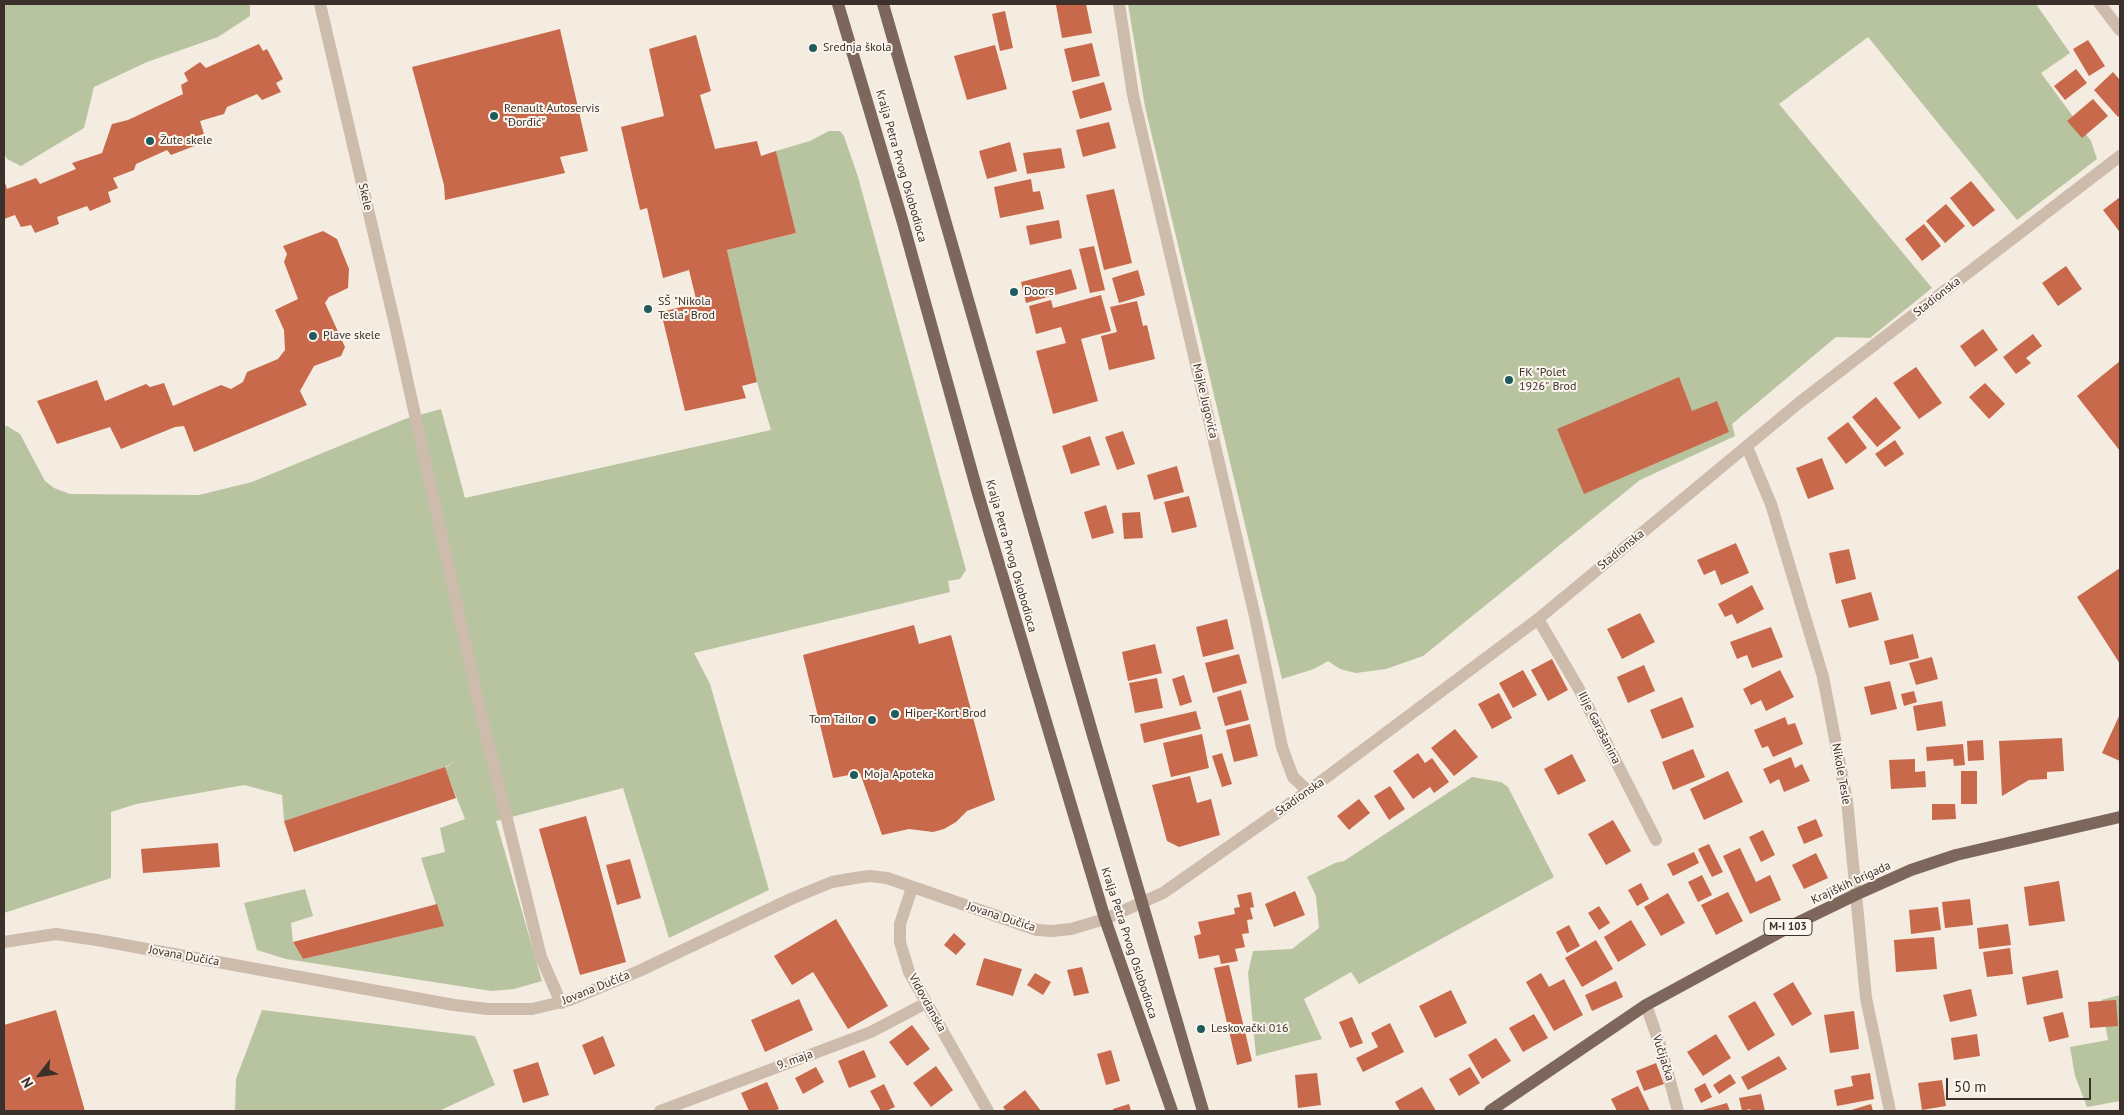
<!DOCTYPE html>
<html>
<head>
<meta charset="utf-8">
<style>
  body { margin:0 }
  #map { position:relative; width:2124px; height:1115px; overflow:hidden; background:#f4ebe1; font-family:"PT Sans",sans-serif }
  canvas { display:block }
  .frame { position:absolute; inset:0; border:5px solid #3b302b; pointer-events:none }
  .north { position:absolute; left:15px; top:1050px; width:50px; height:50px; -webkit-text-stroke:4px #fbf5ee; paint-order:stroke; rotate:240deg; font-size:14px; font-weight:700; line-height:20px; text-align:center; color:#3b302b }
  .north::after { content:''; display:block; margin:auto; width:18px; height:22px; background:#3b302b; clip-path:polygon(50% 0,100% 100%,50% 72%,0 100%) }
  .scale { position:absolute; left:1946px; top:1078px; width:145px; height:22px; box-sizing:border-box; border:2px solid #3b302b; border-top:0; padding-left:6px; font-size:15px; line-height:18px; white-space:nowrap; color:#3b302b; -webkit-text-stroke:4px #fbf5ee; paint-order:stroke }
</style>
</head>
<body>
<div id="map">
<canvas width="2124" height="1115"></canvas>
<div class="frame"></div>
<div class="north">N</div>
<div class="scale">50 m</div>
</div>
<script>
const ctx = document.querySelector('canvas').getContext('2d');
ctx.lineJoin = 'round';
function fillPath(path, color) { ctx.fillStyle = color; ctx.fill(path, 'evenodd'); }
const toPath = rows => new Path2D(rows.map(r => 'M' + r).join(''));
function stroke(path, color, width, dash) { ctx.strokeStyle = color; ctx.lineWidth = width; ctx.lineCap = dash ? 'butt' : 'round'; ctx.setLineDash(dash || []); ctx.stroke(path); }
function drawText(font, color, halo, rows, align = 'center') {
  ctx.font = font + ' "PT Sans",sans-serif'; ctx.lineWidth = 4; ctx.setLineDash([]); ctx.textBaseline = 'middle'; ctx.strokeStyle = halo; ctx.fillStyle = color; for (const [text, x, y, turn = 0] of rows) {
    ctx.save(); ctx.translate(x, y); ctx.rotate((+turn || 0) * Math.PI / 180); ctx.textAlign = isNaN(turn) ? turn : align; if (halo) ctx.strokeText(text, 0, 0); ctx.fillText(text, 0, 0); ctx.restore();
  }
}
fillPath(toPath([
  [4,4,250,4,250,16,218,37,147,62,94,87,84,128,21,166,7,159,4,153],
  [1128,4,2036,4,2070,53,2041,73,2091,141,2097,159,2017,220,1868,37,1779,104,1932,288,1870,338,1836,337,1732,424,1735,436,1640,480,1423,656,1386,669,1356,673,1340,669,1328,661,1314,669,1282,679,1145,107],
  [829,131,840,131,844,136,858,177,966,570,960,579,948,581,950,592,694,653,710,684,769,890,669,938,623,788,496,821,542,981,514,989,491,991,286,959,257,950,244,903,305,889,313,916,291,923,293,942,303,959,443,926,421,858,445,852,440,828,465,819,445,768,455,761,445,767,284,821,282,795,244,785,136,804,111,812,111,878,4,913,4,427,7,426,20,434,45,481,54,488,70,494,199,495,252,482,405,419,441,409,465,498,771,430,757,382,727,250,796,233,776,151,810,141],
  [1472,777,1501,782,1508,787,1554,877,1359,984,1351,972,1304,999,1322,1039,1256,1056,1248,973,1253,951,1292,949,1319,928,1316,896,1307,877,1335,863,1344,861],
  [2120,995,2120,1101,2087,1107,2075,1076,2070,1047,2108,1040,2101,1000],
  [262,1010,475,1036,495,1085,441,1110,441,1111,235,1111,236,1079]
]), '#b8c4a0');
fillPath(toPath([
  [1063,4,1086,4,1092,33,1062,38,1056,5],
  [1005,11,1013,48,1000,51,992,14],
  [560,29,588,151,560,157,565,173,445,200,444,185,412,67],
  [696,35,711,91,700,95,715,149,757,141,761,156,776,151,796,233,727,250,757,382,742,386,746,398,685,411,661,312,697,303,689,270,663,278,647,208,640,210,621,127,664,116,649,49],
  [2088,40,2105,66,2089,76,2073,49],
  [1092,43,1100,76,1072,82,1064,49],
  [259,44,263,51,267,49,283,79,276,83,281,92,262,100,257,94,227,107,224,114,200,121,204,134,193,137,197,145,171,155,167,150,136,164,134,170,113,178,118,188,108,192,111,202,90,211,87,206,57,217,59,224,35,233,31,225,21,227,15,215,4,219,4,180,7,189,36,178,40,184,76,169,72,163,102,153,112,124,128,120,183,94,181,85,188,81,184,73,200,62,206,68],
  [995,45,1007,89,967,100,954,56],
  [2076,69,2087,83,2065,100,2054,86],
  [2113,72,2120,80,2120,115,2118,117,2094,90],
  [1104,82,1112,110,1080,119,1072,91],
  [2093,99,2108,116,2082,138,2067,121],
  [1109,122,1116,148,1083,157,1076,130],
  [1010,142,1017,171,987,179,979,151],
  [1061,148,1065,168,1027,174,1023,153],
  [1031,179,1033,192,1040,191,1044,209,1000,218,994,187],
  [1971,181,1995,210,1973,227,1950,198],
  [1114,189,1132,263,1104,270,1086,195],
  [2120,197,2120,230,2119,231,2103,210],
  [1946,204,1965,226,1945,243,1926,221],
  [1059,220,1062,238,1030,245,1026,226],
  [1924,224,1941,246,1922,261,1905,239],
  [323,231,337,239,349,269,348,288,329,297,325,303,345,347,341,356,314,366,300,391,307,405,194,452,184,426,175,427,121,449,110,427,57,444,37,401,97,380,105,401,146,384,150,387,164,383,173,406,221,385,231,389,243,382,247,372,278,359,285,350,284,330,275,310,298,299,284,262,287,254,283,246],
  [1094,246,1105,290,1090,293,1079,249],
  [2066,266,2082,289,2058,306,2042,283],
  [1071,269,1077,289,1026,303,1021,282],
  [1138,270,1145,295,1119,303,1112,278],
  [1101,295,1111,331,1081,339,1098,401,1053,414,1036,351,1066,343,1061,327,1036,334,1029,306,1051,300,1053,308],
  [1137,301,1143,326,1147,325,1155,359,1109,370,1101,336,1117,332,1110,307],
  [1983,329,1998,350,1975,367,1960,346],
  [2033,334,2042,346,2026,358,2031,363,2016,374,2003,357],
  [2120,361,2120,451,2077,396],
  [1916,367,1942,403,1919,419,1893,383],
  [1679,377,1692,411,1717,401,1729,432,1584,494,1557,429],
  [1985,383,2005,404,1989,419,1969,397],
  [1876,397,1901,428,1877,447,1852,417],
  [1848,422,1867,448,1846,464,1827,438],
  [1123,431,1135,464,1117,470,1105,437],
  [1090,436,1100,465,1071,474,1062,446],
  [1895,440,1904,454,1885,467,1875,454],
  [1822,458,1834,489,1808,499,1796,468],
  [1177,466,1184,492,1154,500,1147,475],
  [1189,496,1197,527,1172,533,1164,502],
  [1106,505,1114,533,1092,539,1084,512],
  [1140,512,1143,538,1124,539,1122,513],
  [1736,543,1749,573,1721,585,1715,570,1704,575,1697,560],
  [1849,549,1856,579,1836,584,1829,553],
  [2120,568,2120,664,2077,597],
  [1752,585,1764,609,1737,624,1732,614,1725,617,1718,604],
  [1871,592,1879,620,1849,628,1841,600],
  [1640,613,1655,642,1622,659,1607,629],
  [1227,619,1234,649,1203,657,1196,627],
  [914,625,919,644,951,635,995,800,967,811,956,822,944,829,933,832,909,829,882,835,860,773,833,778,803,655],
  [1771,627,1783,657,1752,668,1747,655,1737,659,1730,642],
  [1913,634,1919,658,1890,665,1884,641],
  [1155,644,1162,673,1128,681,1122,652],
  [1239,654,1247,683,1213,693,1205,663],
  [1932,657,1938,679,1916,685,1909,663],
  [1552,659,1568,690,1548,701,1531,670],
  [1644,665,1655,691,1628,703,1617,677],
  [1523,670,1537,695,1513,708,1499,683],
  [1780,670,1794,697,1766,711,1761,700,1751,705,1743,689],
  [1184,675,1192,702,1180,706,1172,679],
  [1157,678,1163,708,1135,713,1129,683],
  [1890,681,1897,709,1871,715,1864,687],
  [1241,690,1249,720,1225,726,1217,697],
  [1914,691,1917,702,1904,706,1901,694],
  [1499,693,1512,718,1492,729,1478,704],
  [1682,697,1694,727,1662,739,1650,710],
  [1942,701,1946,726,1917,731,1913,706],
  [1196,711,1201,729,1144,743,1140,724],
  [2120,714,2120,761,2102,753],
  [1785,717,1788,725,1795,723,1803,744,1773,757,1768,746,1762,748,1754,730],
  [1250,724,1258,756,1234,762,1226,730],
  [1455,729,1478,757,1454,776,1431,748],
  [1202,734,1209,768,1171,777,1163,743],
  [2062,738,2064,771,2047,772,2047,779,2029,780,2002,796,1999,741],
  [1983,740,1984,760,1968,761,1967,741],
  [1963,744,1965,765,1954,766,1953,759,1927,761,1926,747],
  [1693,749,1705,777,1673,790,1662,762],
  [1222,753,1232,784,1222,787,1212,756],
  [1418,753,1425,763,1432,758,1449,782,1434,793,1430,787,1413,799,1393,771],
  [1572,754,1586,781,1558,795,1544,769],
  [1791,757,1795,768,1802,764,1810,781,1784,792,1779,779,1770,784,1763,769],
  [1915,759,1915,772,1925,771,1926,787,1891,789,1889,760],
  [445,767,456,798,294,852,284,821],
  [1728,771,1743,802,1704,820,1690,789],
  [1961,771,1977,771,1977,804,1961,804],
  [1190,776,1197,803,1211,799,1220,835,1179,847,1167,841,1152,785],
  [1390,786,1405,809,1389,820,1374,796],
  [1359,799,1370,813,1349,830,1337,816],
  [1932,804,1955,804,1956,819,1932,820],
  [586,816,626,962,580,975,539,829],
  [1816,819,1823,836,1804,844,1797,827],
  [1613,820,1631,851,1606,865,1588,834],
  [1763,830,1775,855,1761,862,1749,837],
  [218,843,220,867,143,873,141,849],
  [1709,844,1723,872,1712,877,1698,849],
  [1740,848,1756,882,1770,875,1781,900,1750,914,1723,856],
  [1694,852,1699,863,1673,876,1667,864],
  [1816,853,1828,878,1804,889,1792,865],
  [630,859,641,898,617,905,606,865],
  [1702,875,1712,895,1698,902,1688,882],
  [2059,881,2065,921,2029,926,2024,887],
  [1641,883,1649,899,1637,906,1628,890],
  [1295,891,1305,915,1274,927,1265,904],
  [1251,892,1254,907,1250,908,1253,919,1247,920,1249,933,1242,934,1245,947,1235,949,1238,961,1221,964,1219,955,1199,959,1194,936,1201,934,1198,922,1235,914,1234,908,1240,907,1237,895],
  [1728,892,1743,921,1716,935,1701,905],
  [1668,893,1685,923,1661,936,1644,907],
  [1970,899,1973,925,1945,928,1942,902],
  [437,904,444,926,303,959,293,942],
  [1599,906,1610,923,1599,930,1588,913],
  [1938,907,1941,930,1911,934,1909,910],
  [836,919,888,1006,848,1029,813,972,792,985,774,956],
  [1631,920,1646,945,1618,962,1604,937],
  [2008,924,2011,945,1979,949,1977,928],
  [1569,925,1580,946,1567,953,1556,932],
  [954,933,966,944,956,955,944,945],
  [1934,937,1937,969,1896,972,1894,940],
  [1596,940,1613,969,1582,987,1565,958],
  [2010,948,2013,974,1987,977,1983,952],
  [984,958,1022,969,1013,996,976,985],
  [1229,965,1252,1061,1237,1065,1214,968],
  [1082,967,1089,993,1074,996,1067,970],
  [2058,970,2063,998,2027,1005,2022,977],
  [1035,973,1051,982,1043,995,1027,985],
  [1541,973,1549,987,1564,979,1583,1015,1554,1031,1526,982],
  [1616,981,1623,997,1592,1011,1585,995],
  [1793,982,1812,1014,1792,1026,1773,994],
  [1971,989,1977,1016,1950,1022,1943,995],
  [1451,990,1467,1023,1435,1038,1419,1006],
  [799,999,813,1030,765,1052,751,1020],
  [2116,1000,2118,1026,2090,1028,2088,1002],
  [1755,1001,1775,1035,1748,1051,1728,1016],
  [56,1010,85,1111,4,1111,4,1025],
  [1854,1011,1859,1049,1830,1053,1824,1015],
  [2063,1012,2069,1037,2049,1042,2043,1017],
  [1534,1014,1548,1038,1523,1052,1509,1028],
  [1352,1017,1363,1043,1350,1048,1339,1022],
  [1390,1023,1404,1052,1363,1072,1356,1058,1378,1047,1371,1033],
  [912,1025,930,1049,907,1066,889,1042],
  [1716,1034,1731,1058,1703,1076,1687,1052],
  [1977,1034,1980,1056,1954,1060,1951,1038],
  [603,1036,615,1066,594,1075,582,1045],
  [1496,1038,1511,1061,1482,1079,1468,1055],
  [864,1050,876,1077,849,1088,838,1061],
  [1111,1050,1120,1081,1106,1085,1097,1054],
  [1779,1056,1787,1069,1748,1090,1741,1077],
  [538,1062,549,1095,523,1103,513,1070],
  [1656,1063,1664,1084,1644,1091,1636,1071],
  [936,1066,953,1090,931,1107,913,1083],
  [816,1067,824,1082,803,1094,795,1078],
  [1470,1067,1480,1083,1459,1096,1449,1079],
  [1317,1073,1321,1105,1298,1108,1295,1075],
  [1870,1073,1874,1099,1837,1106,1834,1090,1853,1086,1851,1076],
  [1730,1074,1736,1083,1719,1094,1713,1085],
  [1942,1080,1946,1106,1922,1110,1918,1083],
  [767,1082,779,1109,773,1111,749,1111,741,1093],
  [1705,1083,1712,1097,1701,1103,1694,1089],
  [884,1084,895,1107,886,1111,881,1111,870,1091],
  [1638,1086,1650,1111,1617,1111,1611,1099],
  [1422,1087,1436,1111,1400,1111,1395,1102],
  [1025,1090,1041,1111,1006,1111,1003,1107],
  [1761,1094,1765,1111,1751,1111,1750,1109,1742,1111,1739,1098],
  [1727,1103,1730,1111,1699,1111],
  [1129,1104,1131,1111,1113,1111,1113,1109],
  [1871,1104,1873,1111,1848,1111]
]), '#c8694b');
stroke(toPath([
  [320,4,396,329,481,714,541,957,561,1003],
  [1119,4,1133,95,1256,621,1282,747,1293,777,1308,791],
  [2100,4,2120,30],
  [1747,447,1771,504,1823,677,1847,801,1866,998,1890,1111],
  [1538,619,1579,689,1656,840],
  [912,888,900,924,900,942,909,972,988,1111],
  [4,942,56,934,97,940,454,1005,488,1009,532,1009,570,1000,639,971,793,898,832,882,855,878,870,876,887,878,1037,930,1052,931,1071,929,1105,919,1163,893,1308,791,1375,741,1538,619,1800,402,2120,156],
  [1646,1005,1661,1048,1678,1111],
  [660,1111,871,1032,926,1003]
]), '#cdbbac', 12);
stroke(toPath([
  [838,4,903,223,978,494,1105,919,1172,1111],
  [883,4,1094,739,1203,1111],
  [1490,1111,1646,1005,1793,925,1855,895,1911,870,1956,855,2120,817]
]), '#7d675c', 12);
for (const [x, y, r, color] of [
  [813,48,5,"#1f5a5e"],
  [494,116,5,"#1f5a5e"],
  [150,141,5,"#1f5a5e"],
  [1014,292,5,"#1f5a5e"],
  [648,309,5,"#1f5a5e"],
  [313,336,5,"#1f5a5e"],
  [1509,380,5,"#1f5a5e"],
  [895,714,5,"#1f5a5e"],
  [872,720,5,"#1f5a5e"],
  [854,775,5,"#1f5a5e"],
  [1201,1029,5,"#1f5a5e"]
]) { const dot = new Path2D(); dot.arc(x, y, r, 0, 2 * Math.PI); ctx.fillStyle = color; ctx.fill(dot); stroke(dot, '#fbf5ee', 2); }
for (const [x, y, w] of [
  [1788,927,48]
]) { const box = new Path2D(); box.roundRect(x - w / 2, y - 8.5, w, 17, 4); ctx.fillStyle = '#fbf5ee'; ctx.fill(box); stroke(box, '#3b302b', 1); }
drawText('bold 11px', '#3b302b', null, [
  ["M-I 103",1788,927]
]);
drawText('12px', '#3b302b', '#fbf5ee', [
  ["Srednja škola",823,48],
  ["Renault Autoservis",504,109],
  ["\"Đorđić\"",504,123],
  ["Žute skele",160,141],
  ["Doors",1024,292],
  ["SŠ \"Nikola",658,302],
  ["Tesla\" Brod",658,316],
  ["Plave skele",323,336],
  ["FK \"Polet",1519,373],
  ["1926\" Brod",1519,387],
  ["Hiper-Kort Brod",905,714],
  ["Tom Tailor",862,720,"right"],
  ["Moja Apoteka",864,775],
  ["Leskovački 016",1211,1029]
], 'left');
drawText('12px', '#3b302b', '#fbf5ee', [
  ["Kralja Petra Prvog Oslobodioca",901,166,74],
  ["Skele",365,197,77],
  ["Stadionska",1937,297,-38],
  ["Majke Jugovića",1205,401,77],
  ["Stadionska",1621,550,-39],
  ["Kralja Petra Prvog Oslobodioca",1011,556,74],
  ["Ilije Garašanina",1599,728,63],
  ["Nikole Tesle",1841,774,80],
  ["Stadionska",1300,797,-35],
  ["Krajiških brigada",1851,883,-25],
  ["Jovana Dučića",1001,917,18],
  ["Kralja Petra Prvog Oslobodioca",1129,943,72],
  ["Jovana Dučića",184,956,10],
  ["Jovana Dučića",596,988,-22],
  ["Vidovdanska",927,1003,61],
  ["Vučijačka",1663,1058,73],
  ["9. maja",795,1060,-20]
]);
</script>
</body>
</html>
